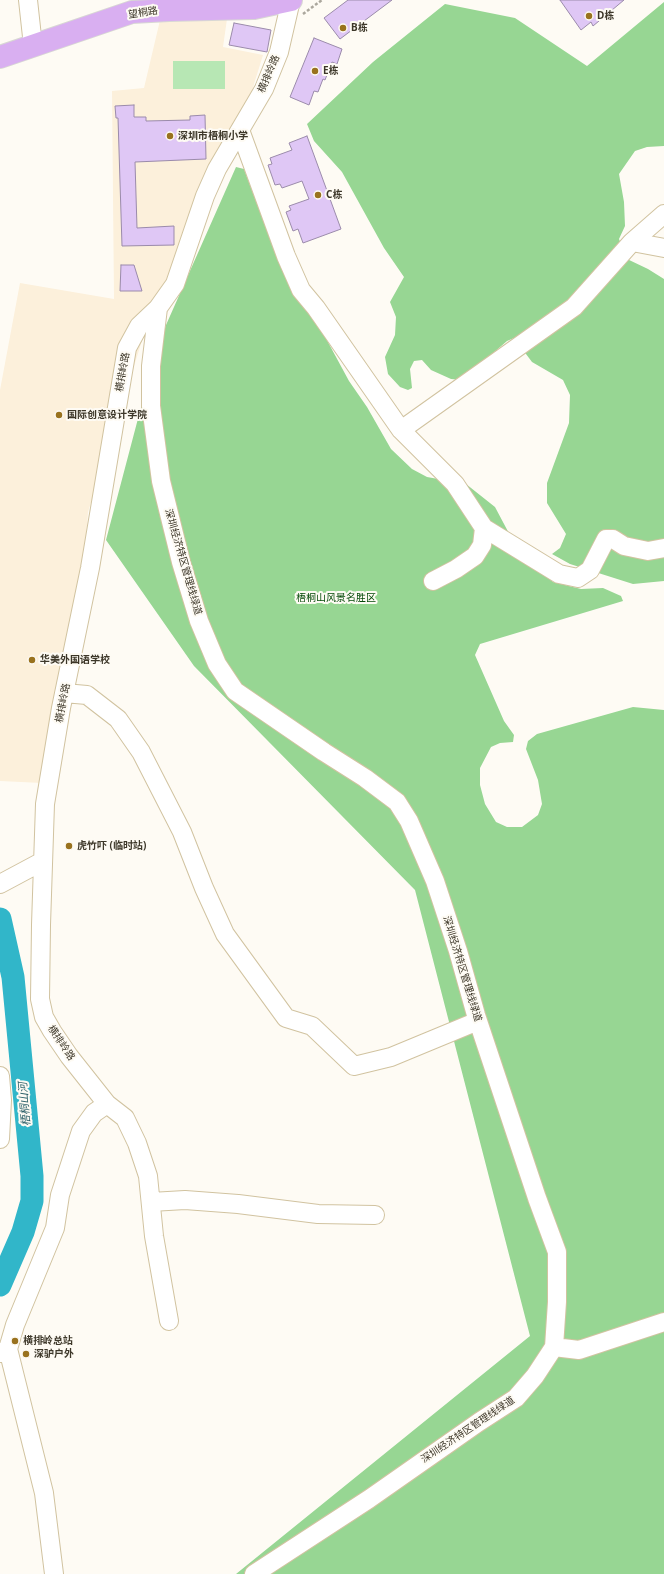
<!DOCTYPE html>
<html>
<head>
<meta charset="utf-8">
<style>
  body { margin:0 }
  canvas { display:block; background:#fefbf4 }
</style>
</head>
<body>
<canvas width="664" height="1574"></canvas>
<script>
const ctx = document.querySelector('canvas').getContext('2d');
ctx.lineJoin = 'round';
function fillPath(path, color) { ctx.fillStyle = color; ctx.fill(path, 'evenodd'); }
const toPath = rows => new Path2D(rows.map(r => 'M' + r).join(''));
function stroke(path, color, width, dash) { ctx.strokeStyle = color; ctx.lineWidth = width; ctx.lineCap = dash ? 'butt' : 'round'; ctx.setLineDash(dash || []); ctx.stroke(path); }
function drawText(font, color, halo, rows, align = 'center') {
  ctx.font = font + ' "Noto Sans","Noto Sans SC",sans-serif'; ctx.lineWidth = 4; ctx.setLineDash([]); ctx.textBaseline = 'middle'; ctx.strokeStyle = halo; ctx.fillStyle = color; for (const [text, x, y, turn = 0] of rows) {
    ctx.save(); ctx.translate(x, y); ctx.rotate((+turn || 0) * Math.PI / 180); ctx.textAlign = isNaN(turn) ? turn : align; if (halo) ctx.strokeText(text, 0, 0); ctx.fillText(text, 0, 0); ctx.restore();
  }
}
fillPath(toPath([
  [228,12,223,47,263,55,250,97,171,279,152,309,88,512,86,539,42,783,0,781,0,390,20,283,114,299,112,91,144,88,161,16]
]), '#fcf0db');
fillPath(toPath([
  [173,61,225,61,225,89,173,89]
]), '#b7e7b4');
fillPath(toPath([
  [664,2,664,146,647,147,635,151,619,174,624,202,625,226,619,239,627,259,648,269,664,279,664,581,633,584,570,564,552,554,560,548,566,534,547,503,547,483,569,423,570,395,563,380,532,362,514,338,507,341,462,380,451,379,431,370,422,360,414,361,410,369,412,388,408,390,400,387,388,374,385,357,395,335,396,317,390,302,404,277,384,248,342,172,314,141,307,124,373,62,445,4,515,18,587,66],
  [236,167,244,169,267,231,302,303,316,320,349,381,367,407,391,449,412,469,427,477,466,484,495,507,521,556,553,582,581,589,603,588,621,596,623,601,480,644,475,655,504,721,514,735,513,742,500,743,491,747,480,768,480,785,485,804,496,822,507,827,522,827,538,815,542,804,538,780,526,749,528,741,537,734,633,707,664,710,664,1574,236,1574,530,1336,415,890,194,666,106,540,140,411,166,325]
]), '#97d693');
stroke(toPath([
  [0,919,13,977,32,1176,32,1201,23,1232,0,1285]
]), '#31b6c9', 23);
const building = toPath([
  [348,0,392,0,340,39,324,18,348,0],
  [560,0,624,0,593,26,591,22,581,30,560,0],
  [234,23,271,30,267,52,229,45,234,23],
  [314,38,342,49,337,64,332,62,325,80,323,79,318,92,314,91,309,105,290,97,314,38],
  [134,105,134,117,146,117,146,121,190,120,190,116,205,115,206,159,135,162,137,228,174,226,174,245,122,246,118,118,116,118,115,106,134,105],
  [307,136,341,229,303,243,298,229,293,231,286,212,291,210,289,206,309,199,302,181,282,188,280,184,275,185,268,165,272,164,270,158,292,150,289,143,307,136],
  [121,265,134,265,142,291,120,291,121,265]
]);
fillPath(building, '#dfc7f5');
stroke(building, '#9b8bab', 1);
const minor = toPath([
  [28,0,33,46],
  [240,130,286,256,301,290,316,308,401,430,455,484,484,528,559,574,578,578,590,570,606,539,613,539,624,546,648,551,664,548],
  [632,242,664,248],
  [158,308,151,366,151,406,161,481,181,562,199,621,217,664,235,691,324,752,365,778,397,802,409,821,435,881,458,951,476,1015,537,1198,557,1252,557,1302,554,1347,535,1376,516,1398,479,1422,369,1499,254,1574],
  [401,430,574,307,632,242,664,214],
  [433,581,456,569,475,556,482,545,484,528],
  [64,693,87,695,118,719,141,752,182,832,204,888,225,934,286,1018,312,1026,354,1066,391,1057,478,1021],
  [0,884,43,861],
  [0,1076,2,1100,0,1139],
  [107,1104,125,1118,137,1143,148,1176,154,1236,169,1321],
  [151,1202,185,1200,238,1204,318,1214,375,1215],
  [554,1347,579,1350,664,1322],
  [8,1349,44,1493,54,1574],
  [0,1353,8,1349,15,1325,55,1228,60,1195,81,1131,94,1113,107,1104,69,1056,52,1031,44,1017,40,999,41,925,45,804,61,708,90,568,127,348,139,326,158,308,175,284,205,196,217,169,264,89,279,52,291,0]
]);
const major = toPath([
  [0,57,132,12,169,10,254,8,291,0]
]);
stroke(minor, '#d1c3a0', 20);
stroke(major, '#d8d7d4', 24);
stroke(toPath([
  [303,14,322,0]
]), '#aba79d', 2.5, [3, 2]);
stroke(minor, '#fff', 18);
stroke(major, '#d9aff1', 22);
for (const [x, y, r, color] of [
  [589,16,4,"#99721e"],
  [343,28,4,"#99721e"],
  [315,71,4,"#99721e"],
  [170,136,4,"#99721e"],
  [318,195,4,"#99721e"],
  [59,415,4,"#99721e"],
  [32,660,4,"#99721e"],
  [69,846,4,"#99721e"],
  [15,1341,4,"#99721e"],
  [26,1354,4,"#99721e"]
]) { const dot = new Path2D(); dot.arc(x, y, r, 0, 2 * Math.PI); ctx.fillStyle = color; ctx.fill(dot); stroke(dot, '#fefbf4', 1.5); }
drawText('10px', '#3d3729', '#fefbf4', [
  ["望桐路",143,13,-8],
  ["横排岭路",269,74,-67],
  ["横排岭路",123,372,-80],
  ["深圳经济特区管理线绿道",183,562,74],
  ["横排岭路",63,703,-79],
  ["深圳经济特区管理线绿道",462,969,73],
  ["横排岭路",61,1043,56],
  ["深圳经济特区管理线绿道",468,1430,-34]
]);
drawText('bold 10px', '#3d3729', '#fefbf4', [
  ["D栋",597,16],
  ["B栋",351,28],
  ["E栋",323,71],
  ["深圳市梧桐小学",178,136],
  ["C栋",326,195],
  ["国际创意设计学院",67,415],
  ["华美外国语学校",40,660],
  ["虎竹吓 (临时站)",77,846],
  ["横排岭总站",23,1341],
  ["深驴户外",34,1354]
], 'left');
drawText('10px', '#034907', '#fefbf4', [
  ["梧桐山风景名胜区",336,598]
]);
drawText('italic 11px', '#2c6069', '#fefbf4', [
  ["梧桐山河",25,1104,-95]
]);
</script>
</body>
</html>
